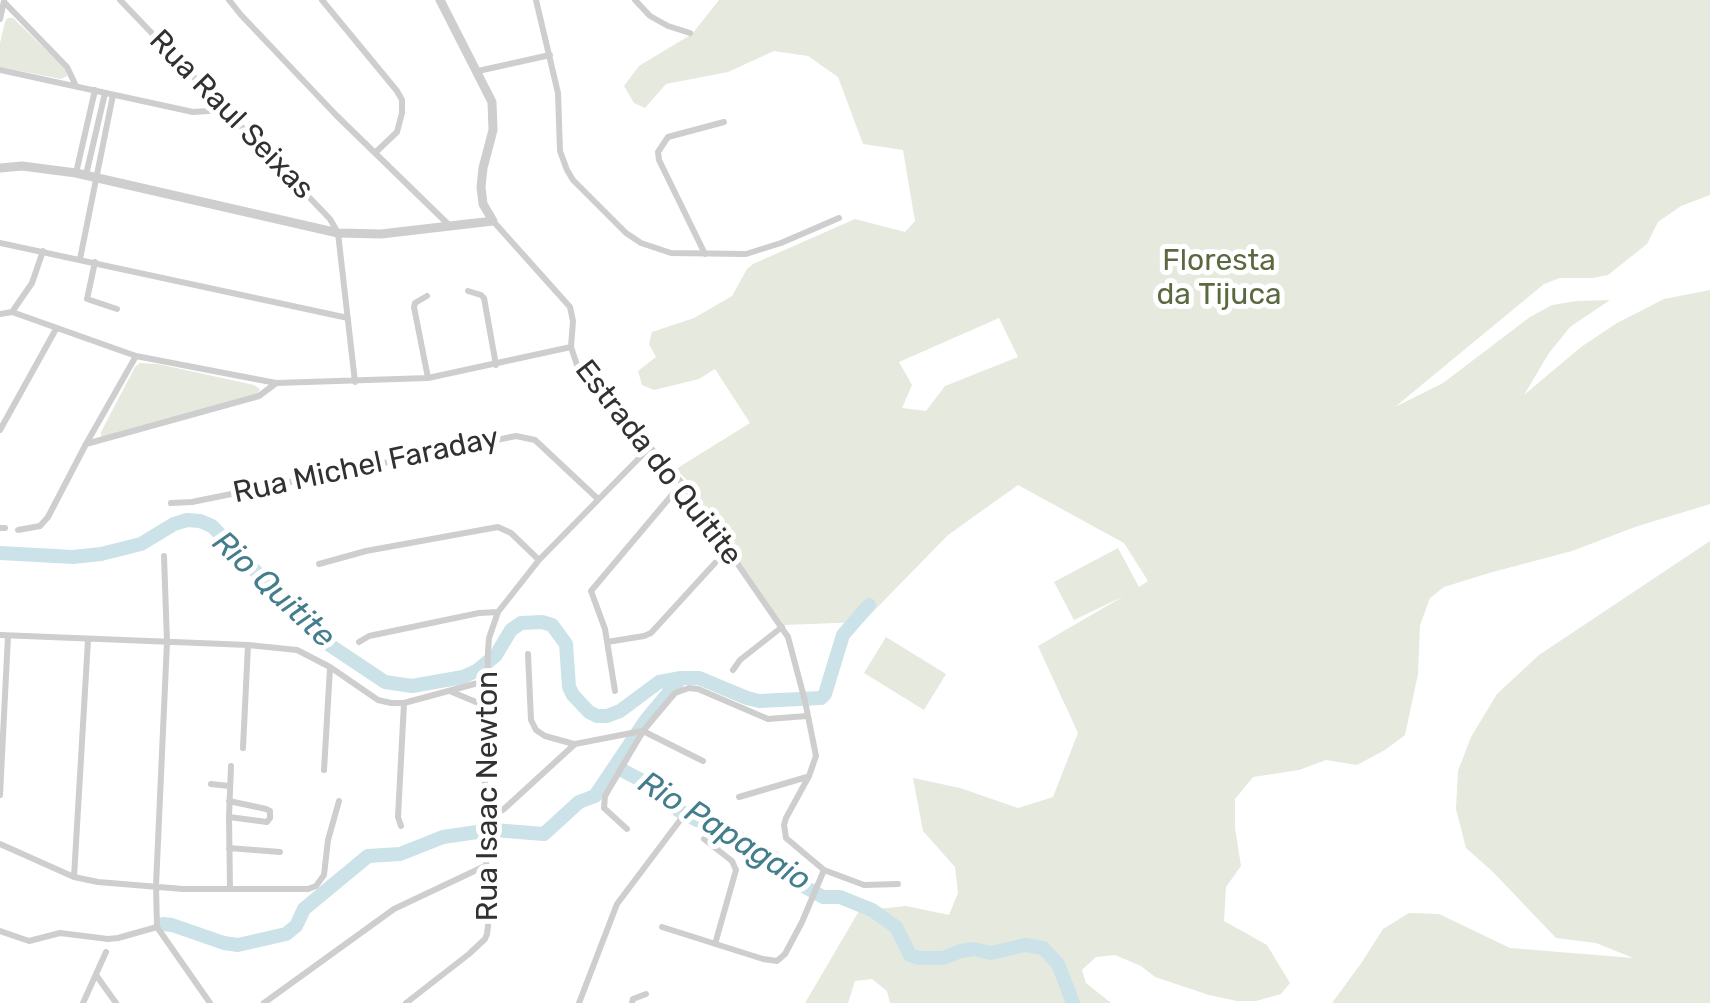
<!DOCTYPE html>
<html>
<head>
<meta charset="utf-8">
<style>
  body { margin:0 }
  canvas { display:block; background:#fff }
</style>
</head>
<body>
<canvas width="1710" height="1003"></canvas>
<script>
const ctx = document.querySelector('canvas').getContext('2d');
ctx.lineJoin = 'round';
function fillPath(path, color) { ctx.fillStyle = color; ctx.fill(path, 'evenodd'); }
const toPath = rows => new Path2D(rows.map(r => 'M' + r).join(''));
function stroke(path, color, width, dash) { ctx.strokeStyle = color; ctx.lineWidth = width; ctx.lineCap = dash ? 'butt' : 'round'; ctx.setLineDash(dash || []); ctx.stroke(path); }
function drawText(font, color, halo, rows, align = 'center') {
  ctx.font = font + ' Rubik,sans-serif'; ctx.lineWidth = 10; ctx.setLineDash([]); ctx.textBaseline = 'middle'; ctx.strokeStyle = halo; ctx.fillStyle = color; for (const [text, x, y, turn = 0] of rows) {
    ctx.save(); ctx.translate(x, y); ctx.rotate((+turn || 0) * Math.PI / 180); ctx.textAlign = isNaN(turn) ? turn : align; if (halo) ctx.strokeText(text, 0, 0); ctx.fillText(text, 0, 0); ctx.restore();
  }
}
fillPath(toPath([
  [719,0,1710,0,1710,195,1681,206,1658,222,1647,244,1608,275,1593,278,1560,278,1544,284,1395,407,1443,383,1530,317,1552,305,1577,301,1610,300,1570,327,1549,353,1524,395,1581,347,1617,323,1664,299,1710,290,1710,504,1635,527,1572,551,1489,573,1444,587,1430,598,1420,625,1418,674,1405,735,1385,750,1357,765,1326,760,1299,770,1253,777,1235,799,1235,828,1241,866,1226,887,1224,921,1267,945,1290,983,1281,994,1256,1001,1237,1001,1209,995,1155,977,1141,966,1115,955,1096,957,1082,970,1086,983,1111,1003,890,1003,887,991,872,979,855,981,848,1003,805,1003,859,911,906,906,949,915,958,893,955,867,923,831,913,778,960,788,1018,808,1053,797,1078,733,1038,646,1124,596,1074,620,1054,582,1118,548,1139,587,1148,581,1124,543,1018,485,948,535,863,622,783,625,700,503,690,483,676,469,750,423,715,369,699,379,654,390,642,385,638,371,656,357,649,344,652,332,694,318,732,296,747,269,753,264,855,219,905,232,915,221,903,150,863,144,838,77,808,56,774,51,728,72,666,84,645,108,634,103,624,86,639,66,692,34],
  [999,318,1018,357,945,386,926,411,902,408,912,385,899,362],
  [8,18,13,18,66,69,67,76,61,79,0,67,0,43,5,22],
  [140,363,158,364,254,385,260,389,257,395,101,437,101,432,135,367],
  [1710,541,1710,1003,1332,1003,1362,962,1383,929,1409,913,1439,914,1510,948,1633,958,1596,943,1556,938,1493,872,1466,848,1456,809,1458,771,1471,737,1497,694,1539,655],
  [886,637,946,674,924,710,864,673]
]), '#e6e9dd');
stroke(toPath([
  [0,553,73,557,101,554,141,544,174,524,187,520,200,521,212,526,322,640,385,682,412,686,463,677,478,670,496,655,511,630,521,623,542,622,552,625,566,644,569,687,573,695,589,712,597,716,607,716,620,711,659,682,681,678,699,678,747,698,759,701,821,698,825,694,843,635,869,605],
  [616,767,662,791,678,810,697,820,727,831,780,861,798,883,823,897,840,897,872,910,896,927,910,955,919,958,943,958,961,951,974,949,991,953,1025,945,1043,948,1058,964,1073,1003],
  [163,924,172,925,224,943,238,945,286,934,296,926,304,909,368,856,400,854,443,837,477,832,494,830,544,834,579,802,595,796,646,720,681,678]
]), '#cbe2e8', 14);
stroke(toPath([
  [120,0,330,219,338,233,355,382],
  [229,0,241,15,337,116,450,226],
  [322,0,397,91,402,100,402,113,397,132,376,152],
  [536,0,558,93,560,151,567,170,573,180,626,233,641,243,671,253,746,254,781,243,839,218],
  [635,0,650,16,668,26,690,33],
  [4,2,67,67,76,86],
  [0,19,4,1],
  [0,70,193,112,223,110],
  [478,71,550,55],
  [76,173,95,90],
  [86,175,105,93],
  [493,221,570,307,573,321,571,347,577,365,682,483,788,637,805,701,816,756,809,776,786,818,784,825,786,838,824,870,864,885,898,884],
  [0,243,348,318],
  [705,254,659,160,658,152,668,137,724,122],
  [80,259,113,95],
  [95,262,87,299,117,309],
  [468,291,481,295,484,298,496,365],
  [427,296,415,303,414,307,428,378],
  [12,312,32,283,43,251],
  [0,314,12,312,136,356,276,383,428,378,571,347],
  [0,430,56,329],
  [86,444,259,396,275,384],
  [171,503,192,502,516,436,535,440,598,499],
  [0,528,5,528],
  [18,530,40,526,48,517,86,444,136,356],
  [319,564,366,551,498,527,511,533,539,560],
  [0,635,248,645,297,650,330,667,378,700,391,703,404,703,489,680],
  [359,642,369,636,479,613,498,612,539,560,650,447],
  [607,642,644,636,651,633,715,563],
  [528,654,531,720,536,730,545,736,574,744],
  [733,670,740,660,782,627],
  [615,691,605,629,591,591,682,483],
  [452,692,488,707],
  [643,731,703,761],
  [243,748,248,645],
  [324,770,330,668],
  [211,784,229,786],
  [0,795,8,636],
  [739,797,807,777],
  [229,817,267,822,270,818,270,811,266,809,229,801],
  [484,820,504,809,575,744,642,731],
  [401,826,398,817,404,703],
  [627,829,604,808,605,796,643,731,675,693,689,688,698,689,768,719,807,716],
  [704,839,732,861,736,870,715,944],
  [0,844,74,877,98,882,183,889,308,889,316,886,324,875,328,840,339,801],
  [229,848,280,852],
  [74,877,88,640],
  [230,889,229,817,231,766],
  [157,927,156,886,167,642,164,556],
  [157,927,210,1003],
  [662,927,763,959,777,961,785,954,802,922,824,870],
  [0,931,29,941,60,933,108,939,118,938,157,927],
  [96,975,116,1003],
  [83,1003,106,952],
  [264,1003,394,909,485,866],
  [406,1003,469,954,485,939,487,934,489,917,484,820,488,651,489,638,498,612],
  [579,1003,617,904,681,819],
  [632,1003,633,999,646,994]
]), '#cecece', 6);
stroke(toPath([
  [0,168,22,166,76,173,338,233,381,234,493,221,483,204,481,187,483,168,493,130,492,102,440,0]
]), '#cecece', 9);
drawText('30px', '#313131', '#fff', [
  ["Rua Raul Seixas",231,115,46],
  ["Estrada do Quitite",658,463,52],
  ["Rua Michel Faraday",366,466,-12],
  ["Rua Isaac Newton",488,796,-90]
]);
drawText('30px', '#5b6941', '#fff', [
  ["Floresta",1219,261],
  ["da Tijuca",1219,295]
]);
drawText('italic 32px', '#447e8d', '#fff', [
  ["Rio Quitite",273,590,43],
  ["Rio Papagaio",724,832,32]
]);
</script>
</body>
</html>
